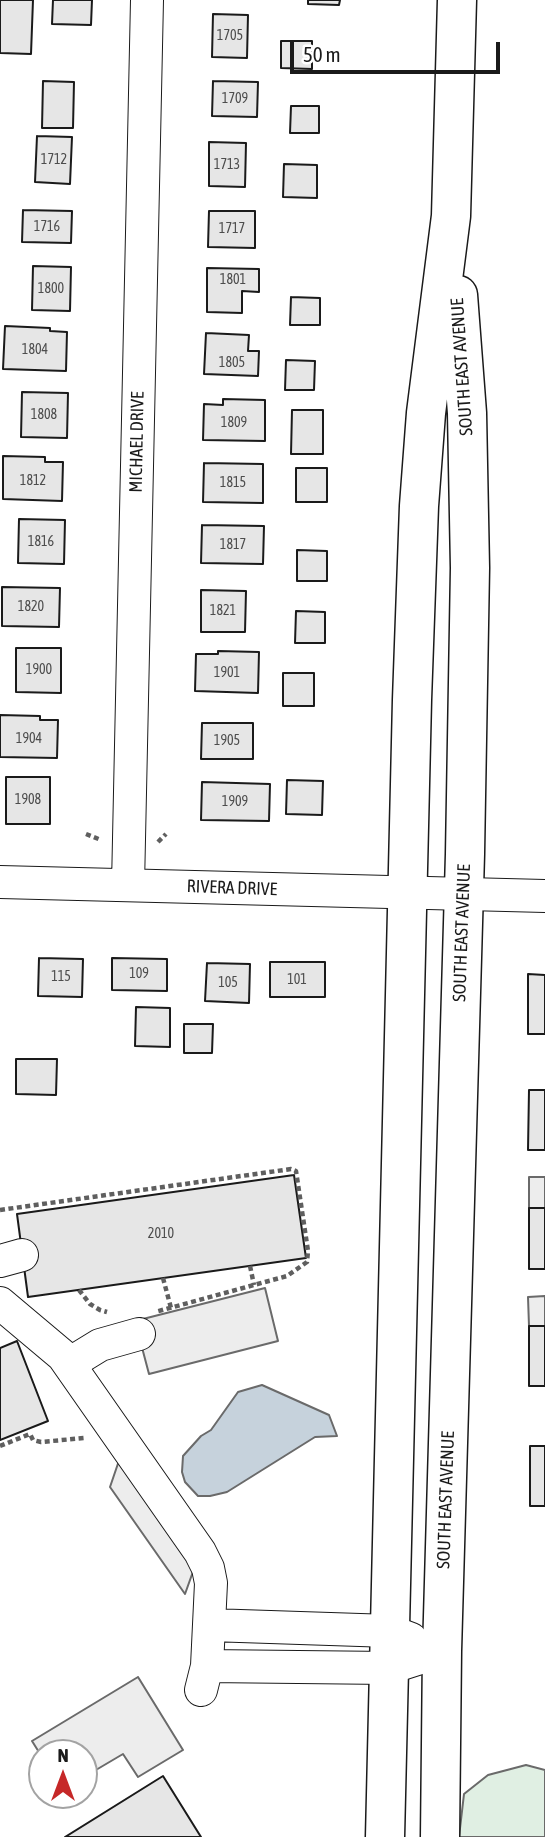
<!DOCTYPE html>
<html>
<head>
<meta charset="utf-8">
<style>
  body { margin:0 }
  #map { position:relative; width:545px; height:1837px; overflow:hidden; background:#fff; font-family:"Asap Condensed",sans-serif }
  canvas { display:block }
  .north { position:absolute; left:28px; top:1739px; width:70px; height:70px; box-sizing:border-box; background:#fff; border:2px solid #a3a3a3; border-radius:50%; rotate:0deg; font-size:19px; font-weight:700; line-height:28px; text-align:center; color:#1a1a1a }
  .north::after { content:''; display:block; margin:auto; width:24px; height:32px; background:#c62828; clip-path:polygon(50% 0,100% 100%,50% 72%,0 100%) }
  .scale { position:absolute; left:290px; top:42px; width:210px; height:32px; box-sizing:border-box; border:4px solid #1a1a1a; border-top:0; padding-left:9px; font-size:21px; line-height:24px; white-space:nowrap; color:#1a1a1a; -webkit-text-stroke:5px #fff; paint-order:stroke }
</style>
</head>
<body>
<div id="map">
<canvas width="545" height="1837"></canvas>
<div class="north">N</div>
<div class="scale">50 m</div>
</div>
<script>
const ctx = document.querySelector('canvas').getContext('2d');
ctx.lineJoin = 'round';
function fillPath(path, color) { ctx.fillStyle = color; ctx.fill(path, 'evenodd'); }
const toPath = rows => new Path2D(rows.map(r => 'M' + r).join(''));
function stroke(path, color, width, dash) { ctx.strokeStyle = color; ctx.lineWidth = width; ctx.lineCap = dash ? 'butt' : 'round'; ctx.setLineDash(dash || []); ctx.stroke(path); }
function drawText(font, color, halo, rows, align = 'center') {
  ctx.font = font + ' "Asap Condensed",sans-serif'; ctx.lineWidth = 5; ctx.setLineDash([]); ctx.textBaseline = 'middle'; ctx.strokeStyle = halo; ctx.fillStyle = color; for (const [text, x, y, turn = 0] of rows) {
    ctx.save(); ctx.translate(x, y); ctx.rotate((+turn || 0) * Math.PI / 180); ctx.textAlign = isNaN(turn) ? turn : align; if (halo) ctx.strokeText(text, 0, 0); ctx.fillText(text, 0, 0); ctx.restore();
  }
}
const green = toPath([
  [526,1765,545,1770,545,1837,459,1837,464,1794,488,1775,526,1765]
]);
fillPath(green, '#e0efe3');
stroke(green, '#6a6a6a', 2);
const parking = toPath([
  [529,1177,545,1177,545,1208,529,1208,529,1177],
  [265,1288,278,1341,149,1374,135,1321,265,1288],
  [545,1296,545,1326,529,1326,528,1297,545,1296],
  [125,1443,200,1552,185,1594,110,1487,125,1443],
  [138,1677,183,1750,138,1777,123,1754,84,1777,84,1753,42,1753,42,1757,32,1741,138,1677]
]);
fillPath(parking, '#ededed');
stroke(parking, '#6a6a6a', 2);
const water = toPath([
  [262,1385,329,1415,337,1436,315,1437,227,1492,210,1496,198,1496,185,1482,182,1472,183,1456,201,1436,211,1430,238,1392,262,1385]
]);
fillPath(water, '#c6d2dc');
stroke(water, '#6a6a6a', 2);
const building = toPath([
  [0,0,33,0,31,54,0,53,0,0],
  [53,0,92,0,91,25,52,24,53,0],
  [308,0,340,0,339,5,308,4,308,0],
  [213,14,248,15,247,58,212,57,213,14],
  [281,41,312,41,312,69,281,68,281,41],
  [43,81,74,82,73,128,42,128,43,81],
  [213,81,258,82,257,117,212,116,213,81],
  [291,106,319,106,319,133,290,133,291,106],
  [37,136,72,137,70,184,35,182,37,136],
  [209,142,246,143,245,187,209,186,209,142],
  [284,164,317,165,317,198,283,197,284,164],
  [23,210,72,211,71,243,22,242,23,210],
  [209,211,255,211,255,248,208,247,209,211],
  [33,266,71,267,70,311,32,310,33,266],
  [207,268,259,269,259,292,242,291,242,313,207,312,207,268],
  [291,297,320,298,320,325,290,325,291,297],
  [5,326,50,328,50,331,67,332,66,371,3,369,5,326],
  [206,333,249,335,248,351,259,351,258,376,204,374,206,333],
  [286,360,315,361,314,390,285,390,286,360],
  [22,392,68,393,67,438,21,437,22,392],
  [223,399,265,400,265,441,203,440,204,404,223,405,223,399],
  [292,410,323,410,323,454,291,454,292,410],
  [3,456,45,457,45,462,63,462,62,501,3,499,3,456],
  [204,463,263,464,263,503,203,502,204,463],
  [296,468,327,468,327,502,296,502,296,468],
  [19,519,65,520,64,564,18,563,19,519],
  [202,525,264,526,263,564,201,563,202,525],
  [297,550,327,551,327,581,297,581,297,550],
  [2,587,60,588,59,627,2,626,2,587],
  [201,590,246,591,245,632,201,632,201,590],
  [296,611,325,612,325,643,295,643,296,611],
  [16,648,61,648,61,693,16,692,16,648],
  [218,651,259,652,258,693,195,691,196,654,218,654,218,651],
  [283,673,314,673,314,706,283,706,283,673],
  [0,715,40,716,40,720,58,720,57,758,0,757,0,715],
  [202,723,253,723,253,759,201,759,202,723],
  [6,777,50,777,50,824,6,824,6,777],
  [287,780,323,781,322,815,286,814,287,780],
  [202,782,270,784,269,821,201,820,202,782],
  [39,958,83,959,82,997,38,996,39,958],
  [112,958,167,959,167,991,112,990,112,958],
  [270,962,325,962,325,997,270,997,270,962],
  [207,963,250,964,249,1003,205,1001,207,963],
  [528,974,545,975,545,1034,528,1034,528,974],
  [136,1007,170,1008,170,1047,135,1046,136,1007],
  [184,1024,213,1024,212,1053,184,1053,184,1024],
  [16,1059,57,1059,56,1095,16,1094,16,1059],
  [529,1090,545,1090,545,1150,528,1150,529,1090],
  [294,1175,306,1258,28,1297,17,1214,294,1175],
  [529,1208,545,1208,545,1269,529,1269,529,1208],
  [529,1326,545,1326,545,1386,529,1386,529,1326],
  [17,1341,48,1421,0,1440,0,1348,17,1341],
  [530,1446,545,1446,545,1506,530,1506,530,1446],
  [163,1776,201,1837,65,1837,163,1776]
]);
fillPath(building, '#e6e6e6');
stroke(building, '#1a1a1a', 2);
const minor = toPath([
  [0,882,545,896],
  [128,885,147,0],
  [0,1261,22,1255],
  [0,1303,63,1356,200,1552,208,1568,211,1583,207,1666,201,1690],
  [69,1364,100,1345,139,1334],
  [210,1625,390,1631,411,1639],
  [207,1666,389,1668,442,1651]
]);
const major = toPath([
  [385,1837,412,700,419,506,426,413,451,216,457,0],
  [440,1837,442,1651,465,854,470,568,467,413,458,295]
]);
stroke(minor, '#1a1a1a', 34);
stroke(major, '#1a1a1a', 41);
stroke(toPath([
  [86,834,101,840],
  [158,842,166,834],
  [0,1210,291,1169,296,1171,308,1251,307,1262,287,1276,155,1312],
  [250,1266,254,1285],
  [163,1278,171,1308],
  [79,1290,90,1304,100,1310,107,1312],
  [0,1446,30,1434,33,1440,41,1442,84,1438]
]), '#5f5f5f', 4.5, [5, 3.5]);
stroke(minor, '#fff', 32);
stroke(major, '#fff', 38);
drawText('14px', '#4d4d4d', null, [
  ["1705",230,36],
  ["1709",235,99],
  ["1712",54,160],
  ["1713",227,165],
  ["1716",47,227],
  ["1717",232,229],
  ["1801",233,280],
  ["1800",51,289],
  ["1804",35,350],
  ["1805",232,363],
  ["1808",44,415],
  ["1809",234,423],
  ["1812",33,481],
  ["1815",233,483],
  ["1816",41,542],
  ["1817",233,545],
  ["1820",31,607],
  ["1821",223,611],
  ["1900",39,670],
  ["1901",227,673],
  ["1904",29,739],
  ["1905",227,741],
  ["1908",28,800],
  ["1909",235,802],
  ["109",139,974],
  ["115",61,977],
  ["101",297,980],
  ["105",228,983],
  ["2010",161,1234]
]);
drawText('18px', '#1a1a1a', '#fff', [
  ["SOUTH EAST AVENUE",462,367,-94],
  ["MICHAEL DRIVE",137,442,-89],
  ["RIVERA DRIVE",232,888,2],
  ["SOUTH EAST AVENUE",462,933,-88],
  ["SOUTH EAST AVENUE",446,1500,-88]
]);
</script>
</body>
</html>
